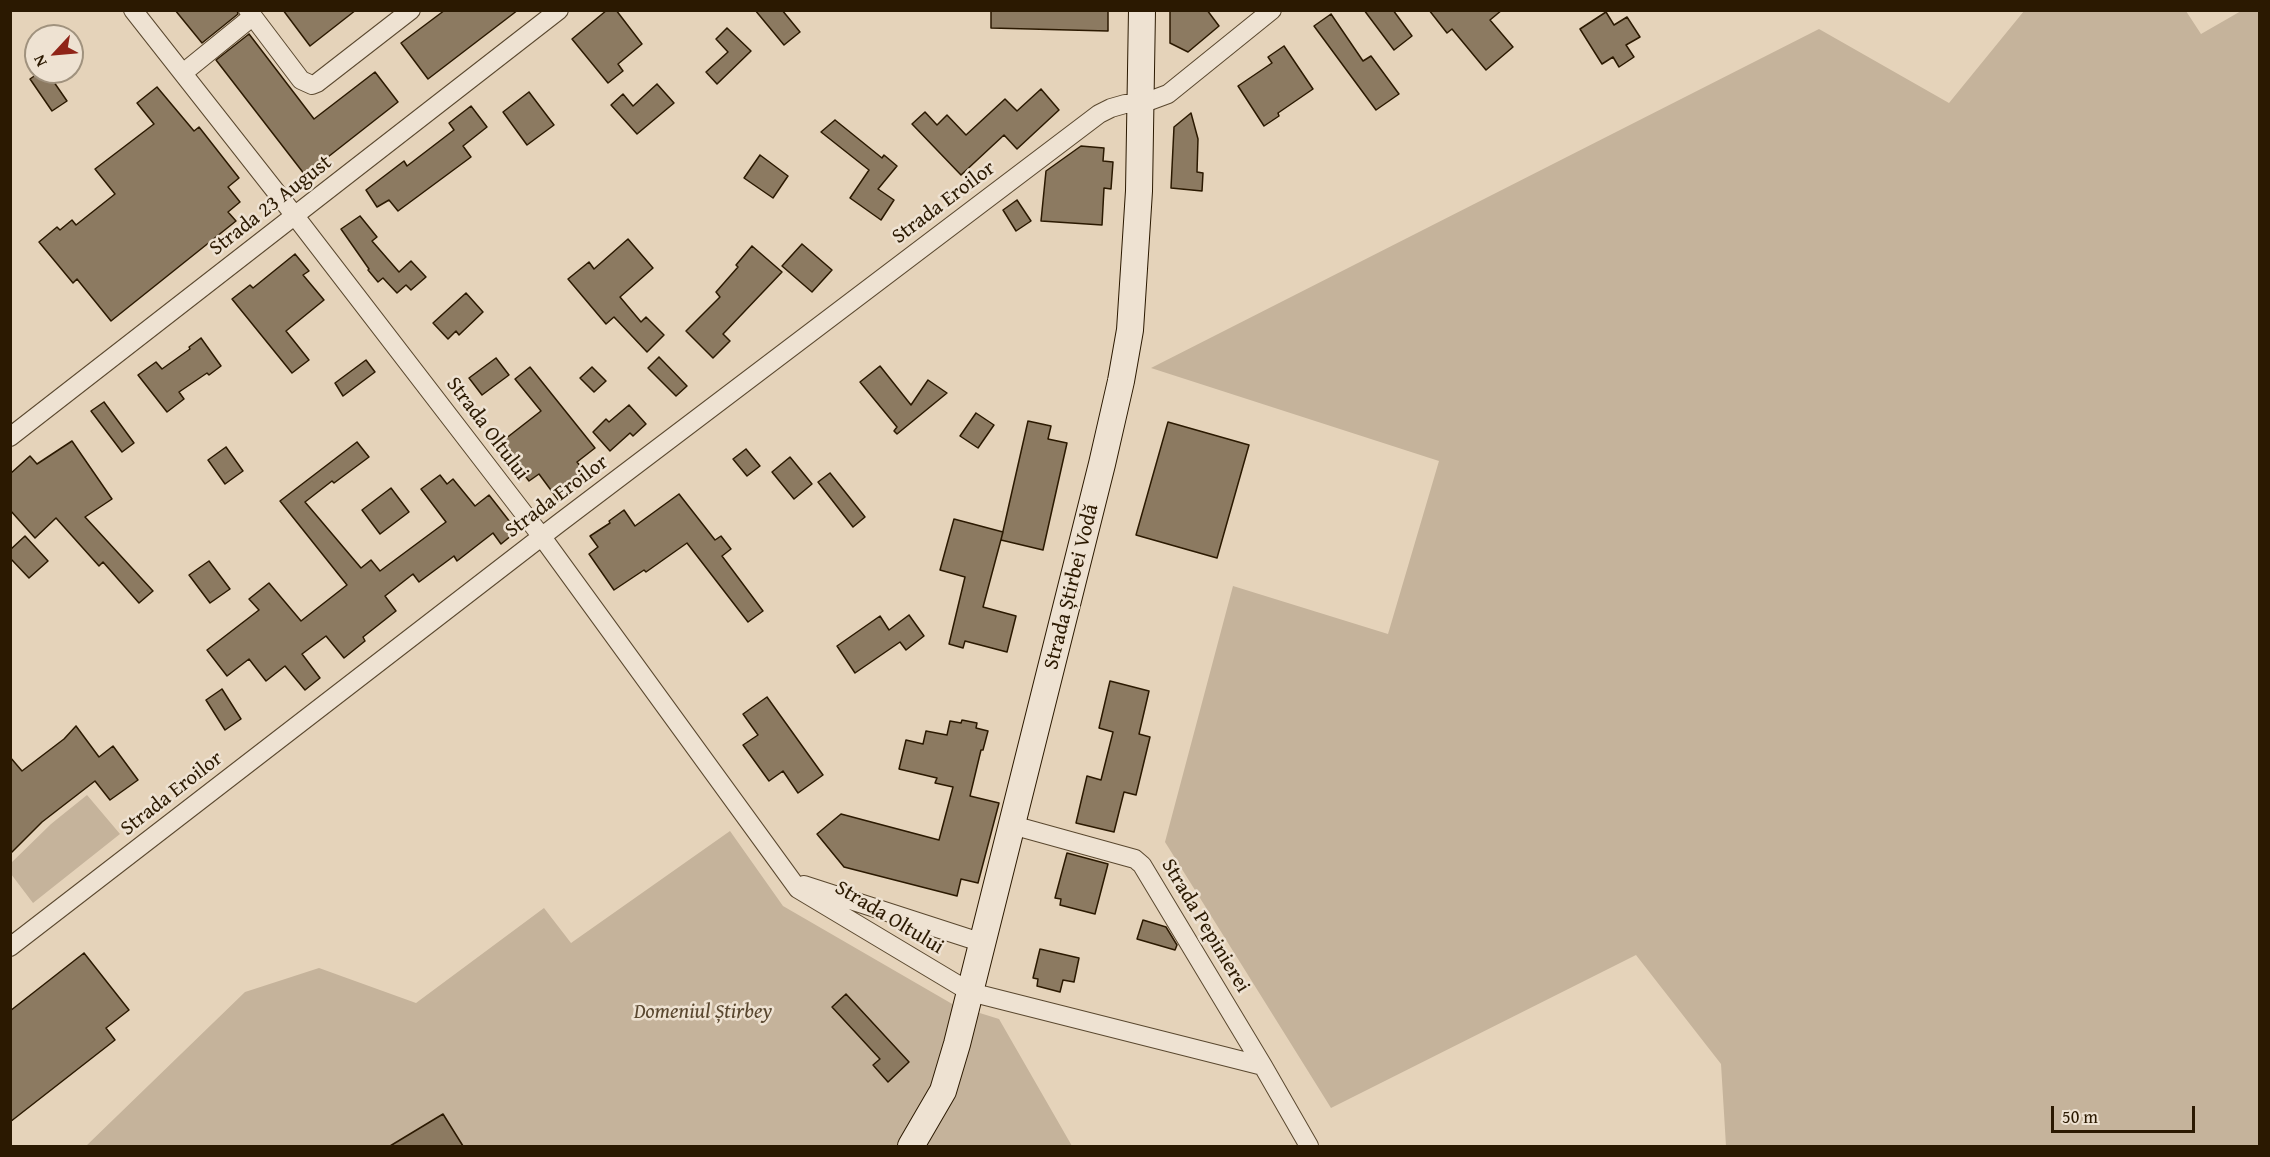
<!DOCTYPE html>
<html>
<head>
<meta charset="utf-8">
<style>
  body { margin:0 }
  #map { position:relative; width:2270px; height:1157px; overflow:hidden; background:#e5d3ba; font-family:"Gentium Book Plus",serif }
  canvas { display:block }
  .frame { position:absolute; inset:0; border:12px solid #2b1901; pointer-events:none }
  .north { position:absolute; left:24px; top:24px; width:60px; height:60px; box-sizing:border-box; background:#eee2d2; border:2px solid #a0927e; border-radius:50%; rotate:244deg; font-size:16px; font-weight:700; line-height:24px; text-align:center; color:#2b1901 }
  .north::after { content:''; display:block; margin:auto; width:21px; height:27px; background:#8f2418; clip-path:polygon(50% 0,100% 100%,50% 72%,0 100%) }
  .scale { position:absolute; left:2051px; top:1106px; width:144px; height:27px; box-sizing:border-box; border:3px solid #2b1901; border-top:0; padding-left:8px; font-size:18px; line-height:21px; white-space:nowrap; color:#2b1901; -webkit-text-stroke:4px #eee2d2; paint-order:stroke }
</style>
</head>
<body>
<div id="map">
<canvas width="2270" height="1157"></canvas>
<div class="frame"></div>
<div class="north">N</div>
<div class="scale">50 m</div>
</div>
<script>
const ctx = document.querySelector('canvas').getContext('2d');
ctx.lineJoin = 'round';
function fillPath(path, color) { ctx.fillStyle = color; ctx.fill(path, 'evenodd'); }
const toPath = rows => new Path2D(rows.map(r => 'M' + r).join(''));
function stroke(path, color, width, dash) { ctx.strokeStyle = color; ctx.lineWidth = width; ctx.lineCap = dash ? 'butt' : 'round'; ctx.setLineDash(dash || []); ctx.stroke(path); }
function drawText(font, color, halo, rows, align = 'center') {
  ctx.font = font + ' "Gentium Book Plus",serif'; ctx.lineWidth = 5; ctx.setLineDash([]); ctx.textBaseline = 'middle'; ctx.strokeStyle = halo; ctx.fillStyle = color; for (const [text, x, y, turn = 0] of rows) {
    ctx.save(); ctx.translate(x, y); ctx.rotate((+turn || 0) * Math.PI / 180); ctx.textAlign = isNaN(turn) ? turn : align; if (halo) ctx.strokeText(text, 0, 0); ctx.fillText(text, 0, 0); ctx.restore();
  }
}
fillPath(toPath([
  [2024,11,2186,11,2201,34,2241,11,2259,11,2259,1146,1726,1146,1721,1064,1636,955,1331,1108,1165,842,1233,586,1388,634,1439,461,1151,368,1819,29,1949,103],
  [87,795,120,834,33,903,11,874,11,863,51,824],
  [730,831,783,906,954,1005,999,1019,1072,1146,86,1146,245,992,319,968,416,1003,544,908,571,943]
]), '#c5b39b');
const building = toPath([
  [175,10,237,10,238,14,202,43,175,10],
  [283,10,356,10,310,46,283,10],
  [445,10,518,10,428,79,401,43,445,10],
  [607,10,616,10,642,44,618,64,623,71,608,83,572,39,607,10],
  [755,10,782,10,800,32,784,45,755,10],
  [991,10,1108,10,1108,31,991,28,991,10],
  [1170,10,1207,10,1219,26,1188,52,1170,43,1170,10],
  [1364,10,1393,10,1412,36,1394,50,1364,10],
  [1429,10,1502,10,1490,20,1513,47,1486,70,1452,29,1447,33,1429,10],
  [1606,12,1614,25,1627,17,1640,37,1626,45,1634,57,1619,67,1613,57,1602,64,1580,29,1606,12],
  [1331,14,1363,61,1371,56,1399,94,1376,110,1314,26,1331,14],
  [727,28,751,51,717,84,706,72,728,52,716,39,727,28],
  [249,34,314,119,375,72,398,102,305,175,216,60,249,34],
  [1284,46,1313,89,1278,113,1279,116,1264,126,1238,86,1272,63,1268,57,1284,46],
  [40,72,47,72,67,101,52,111,30,79,40,72],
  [657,84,674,103,637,134,611,105,623,94,633,106,657,84],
  [157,87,194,131,199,127,239,178,228,187,240,202,228,212,236,221,111,321,77,279,73,283,39,242,57,227,60,230,72,220,76,225,115,194,95,169,154,124,137,103,157,87],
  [1041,89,1059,110,1017,149,1004,135,961,175,912,124,925,112,937,125,947,115,966,135,1005,99,1017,111,1041,89],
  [529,92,554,125,527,145,503,112,529,92],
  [471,106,487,127,463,146,471,157,398,211,389,200,377,207,366,190,404,161,407,166,454,130,449,123,471,106],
  [1191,113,1198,139,1197,172,1203,173,1202,191,1171,188,1174,127,1191,113],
  [835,120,882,158,884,155,897,166,878,189,894,200,881,220,850,198,869,170,821,132,835,120],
  [1081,146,1104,148,1103,161,1113,162,1111,189,1104,188,1102,225,1041,221,1046,171,1081,146],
  [760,155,788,176,773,198,744,178,760,155],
  [1017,200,1031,221,1016,231,1003,210,1017,200],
  [360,216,377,237,372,241,399,272,411,261,426,277,411,290,406,285,397,293,383,278,378,282,368,270,369,269,341,229,360,216],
  [628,239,653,268,620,297,641,322,646,317,664,335,647,352,614,317,606,324,568,279,589,262,594,269,628,239],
  [802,244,832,270,812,292,782,266,802,244],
  [752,246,782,272,723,334,730,341,713,358,686,331,720,297,716,292,738,267,736,265,752,246],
  [295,254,309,271,303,275,324,300,286,331,309,360,292,373,232,299,250,285,253,288,295,254],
  [466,293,483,312,459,335,456,331,448,339,433,323,466,293],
  [201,338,221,366,209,375,207,373,179,392,184,399,167,412,138,375,156,362,162,369,190,349,189,347,201,338],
  [659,357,687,386,676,396,648,368,659,357],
  [496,358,509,375,482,395,469,378,496,358],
  [366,360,375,372,343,396,335,383,366,360],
  [880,366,911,405,928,380,947,393,897,434,894,431,897,427,860,382,880,366],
  [530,367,595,448,577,462,590,478,559,501,539,474,529,481,500,443,541,411,515,379,530,367],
  [592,367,606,381,594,392,580,378,592,367],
  [104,402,134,443,122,452,91,411,104,402],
  [629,405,646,424,633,436,630,433,610,451,593,432,606,419,609,422,629,405],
  [976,413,994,425,978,448,960,436,976,413],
  [1028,421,1051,426,1048,439,1067,443,1043,550,1001,540,1028,421],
  [1168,422,1249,445,1217,558,1136,535,1168,422],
  [72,441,112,499,85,517,153,591,139,603,103,562,99,566,56,518,35,538,10,510,10,474,30,456,37,464,72,441],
  [357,442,369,457,334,483,332,481,305,502,361,568,371,560,380,571,446,522,421,489,440,475,447,484,453,479,475,506,489,495,517,531,501,544,493,533,457,561,454,556,419,582,413,574,385,596,396,611,363,637,365,641,344,658,326,636,302,654,320,678,305,690,285,666,266,681,249,659,227,676,207,650,259,610,249,599,269,583,301,621,347,585,280,501,357,442],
  [226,447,243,471,225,484,208,460,226,447],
  [746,449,760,466,747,476,733,459,746,449],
  [790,457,812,484,794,499,772,472,790,457],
  [830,473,865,517,853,527,818,482,830,473],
  [391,488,409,512,380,534,362,510,391,488],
  [679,494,715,540,721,536,731,549,722,556,763,611,748,622,687,543,646,572,644,570,614,590,589,554,598,547,590,536,610,523,609,521,624,510,635,526,679,494],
  [954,519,1003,532,983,607,1016,616,1007,652,965,641,963,648,949,644,965,577,940,570,954,519],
  [25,536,48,561,29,578,10,558,10,550,25,536],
  [209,561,230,589,210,603,189,575,209,561],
  [909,615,924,636,906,650,900,642,855,673,837,646,880,616,889,630,909,615],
  [1110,681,1149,691,1139,734,1150,737,1136,795,1124,792,1114,832,1076,823,1087,776,1101,780,1113,732,1099,728,1110,681],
  [222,689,241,719,225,730,206,700,222,689],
  [767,697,823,775,798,793,783,771,769,781,743,745,758,735,743,714,767,697],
  [962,720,977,723,976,728,988,731,983,750,981,750,970,796,999,803,978,883,961,879,957,896,844,867,817,834,841,814,939,840,953,787,935,783,937,778,899,769,906,740,923,744,926,731,947,735,950,721,961,723,962,720],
  [76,726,99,757,113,746,138,780,110,800,95,781,42,822,10,854,10,757,22,771,64,739,76,726],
  [1067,853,1108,864,1095,914,1060,905,1061,899,1055,898,1067,853],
  [1143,920,1166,927,1177,945,1175,950,1137,939,1143,920],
  [1040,949,1079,958,1074,982,1063,980,1060,992,1037,986,1038,979,1033,978,1040,949],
  [84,953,129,1010,106,1028,115,1040,10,1122,10,1011,84,953],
  [846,994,909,1062,888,1082,873,1065,880,1059,832,1007,846,994],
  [443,1114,463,1146,390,1146,443,1114]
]);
fillPath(building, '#8c7a61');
stroke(building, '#2b1901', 1.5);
const street = toPath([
  [133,10,295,216,542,537,798,889,970,992,1263,1066],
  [248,10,301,80,312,85,317,83,411,10],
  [183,73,252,17],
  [10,437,559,10],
  [1012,825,1135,859,1142,865,1263,1066,1309,1146],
  [804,885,983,943],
  [10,947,558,524,1099,114,1111,108,1125,104,1141,104,1168,94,1272,10]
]);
const secondary = toPath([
  [911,1146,943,1091,957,1044,1102,464,1121,381,1130,330,1134,269,1139,191,1142,10]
]);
stroke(street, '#5a482f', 20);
stroke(secondary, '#2b1901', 28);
stroke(street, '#eee2d2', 18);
stroke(secondary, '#eee2d2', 26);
drawText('21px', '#2b1901', '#eee2d2', [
  ["Strada Eroilor",944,203,-37],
  ["Strada 23 August",271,206,-38],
  ["Strada Oltului",487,429,53],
  ["Strada Eroilor",557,497,-37],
  ["Strada Știrbei Vodă",1072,587,-76],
  ["Strada Eroilor",172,794,-38],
  ["Strada Oltului",889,918,31],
  ["Strada Pepinierei",1205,926,59]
]);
drawText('italic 21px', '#59472f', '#eee2d2', [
  ["Domeniul Știrbey",703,1013]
]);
</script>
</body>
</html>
